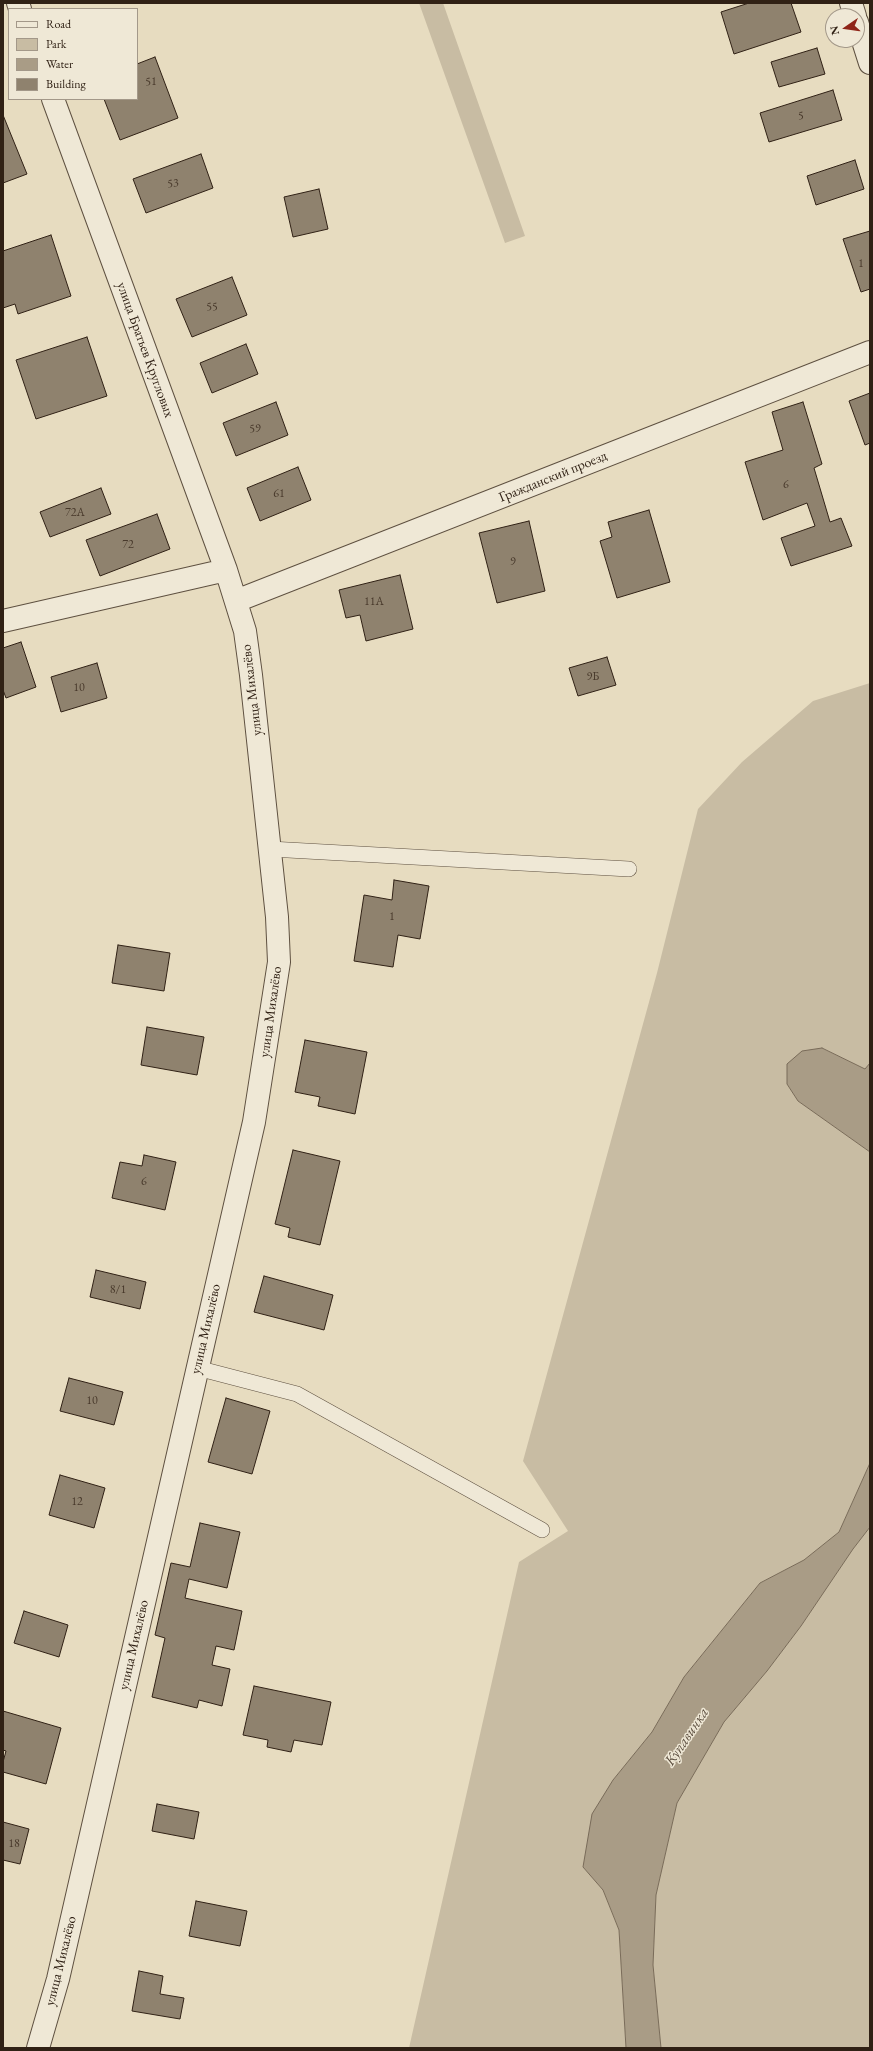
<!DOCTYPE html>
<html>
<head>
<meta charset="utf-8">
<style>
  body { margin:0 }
  #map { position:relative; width:873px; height:2051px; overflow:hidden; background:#e7dcc0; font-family:"EB Garamond",serif }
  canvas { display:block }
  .frame { position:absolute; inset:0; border:4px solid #302115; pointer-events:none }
  .legend { position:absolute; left:8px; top:8px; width:130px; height:92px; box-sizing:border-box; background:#efe8d6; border:1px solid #a39889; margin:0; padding:5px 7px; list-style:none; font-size:12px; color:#302115 }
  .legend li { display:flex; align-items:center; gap:8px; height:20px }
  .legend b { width:20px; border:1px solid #a39889 }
  .north { position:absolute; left:825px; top:8px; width:40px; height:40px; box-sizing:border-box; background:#efe8d6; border:1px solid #a39889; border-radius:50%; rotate:257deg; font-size:11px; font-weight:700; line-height:16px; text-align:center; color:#302115 }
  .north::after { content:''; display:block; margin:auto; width:14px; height:18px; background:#8f2418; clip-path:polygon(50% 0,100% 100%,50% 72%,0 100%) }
</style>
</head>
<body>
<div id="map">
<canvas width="873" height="2051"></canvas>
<div class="frame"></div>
<ul class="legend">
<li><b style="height:5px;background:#efe8d6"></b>Road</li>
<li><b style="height:11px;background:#c8bca3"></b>Park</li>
<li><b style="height:11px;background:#a99c86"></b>Water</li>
<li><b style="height:11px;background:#8f826e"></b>Building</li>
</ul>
<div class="north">N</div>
</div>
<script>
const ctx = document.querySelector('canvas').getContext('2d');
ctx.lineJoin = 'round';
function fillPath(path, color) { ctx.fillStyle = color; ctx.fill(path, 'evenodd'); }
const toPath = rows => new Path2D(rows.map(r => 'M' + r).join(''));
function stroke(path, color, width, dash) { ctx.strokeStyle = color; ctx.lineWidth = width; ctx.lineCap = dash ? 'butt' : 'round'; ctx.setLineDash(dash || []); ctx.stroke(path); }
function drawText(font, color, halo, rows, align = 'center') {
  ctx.font = font + ' "EB Garamond",serif'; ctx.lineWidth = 3; ctx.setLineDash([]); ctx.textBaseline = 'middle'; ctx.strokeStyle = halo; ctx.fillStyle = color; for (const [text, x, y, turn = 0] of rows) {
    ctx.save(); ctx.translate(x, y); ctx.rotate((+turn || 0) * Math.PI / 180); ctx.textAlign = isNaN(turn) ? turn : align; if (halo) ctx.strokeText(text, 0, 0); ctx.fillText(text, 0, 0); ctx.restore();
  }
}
fillPath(toPath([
  [419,3,443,3,525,236,505,243],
  [870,683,870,1063,865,1069,822,1048,787,1064,787,1084,798,1101,870,1152,870,1463,839,1532,804,1560,760,1583,684,1677,652,1732,613,1780,583,1867,603,1890,619,1930,626,2048,409,2048,519,1562,568,1531,523,1461,657,973,698,809,742,762,813,701],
  [870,1527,870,2048,661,2048,653,1965,656,1895,677,1803,724,1722,767,1671,801,1626,853,1549]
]), '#c8bca3');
const water = toPath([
  [822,1048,865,1069,870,1063,870,1152,798,1101,787,1084,787,1064,802,1051,822,1048],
  [870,1463,870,1527,853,1549,801,1626,767,1671,724,1722,677,1803,656,1895,653,1965,661,2048,626,2048,619,1930,603,1890,583,1867,592,1814,613,1780,652,1732,684,1677,760,1583,804,1560,839,1532,870,1463]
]);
fillPath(water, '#a99c86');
stroke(water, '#796b59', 1);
const building = toPath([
  [749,3,791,3,801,32,734,54,721,12,749,3],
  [817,48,825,74,779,87,771,62,817,48],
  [155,57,178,118,120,140,104,99,137,99,137,64,155,57],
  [833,90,842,120,769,142,760,113,833,90],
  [3,115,27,174,3,183,3,115],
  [201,154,213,188,146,213,133,179,201,154],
  [855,160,864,189,816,205,807,176,855,160],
  [319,189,328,229,293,237,284,197,319,189],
  [870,231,870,289,861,292,843,239,870,231],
  [51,235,71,296,18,314,15,304,3,308,3,251,51,235],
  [232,277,247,315,192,337,176,299,232,277],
  [87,337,107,396,36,419,16,360,87,337],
  [246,344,258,374,212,393,200,363,246,344],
  [870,393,870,443,865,445,849,401,870,393],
  [276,402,288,435,236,456,223,423,276,402],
  [803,402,822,464,814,468,830,522,841,518,852,546,791,566,781,538,815,526,807,503,763,520,745,462,783,450,772,412,803,402],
  [298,467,311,500,260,521,247,488,298,467],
  [101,488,111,514,50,537,40,512,101,488],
  [649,510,670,582,617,598,600,541,612,537,608,522,649,510],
  [157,514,170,549,100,576,86,540,157,514],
  [529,521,545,591,497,603,479,533,529,521],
  [400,575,413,629,366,641,360,615,346,618,339,590,400,575],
  [21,642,36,687,6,698,3,690,3,648,21,642],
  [607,657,616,685,578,696,569,668,607,657],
  [97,663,107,698,61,712,51,677,97,663],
  [394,880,429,886,420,939,398,935,393,967,354,961,364,895,392,900,394,880],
  [118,945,170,953,164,991,112,983,118,945],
  [147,1027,204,1037,197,1075,141,1065,147,1027],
  [305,1040,367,1052,355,1114,318,1106,320,1097,295,1092,305,1040],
  [293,1150,340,1161,320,1245,288,1237,290,1228,275,1224,293,1150],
  [144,1155,176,1162,165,1210,112,1198,120,1162,142,1166,144,1155],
  [96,1270,146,1282,140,1309,90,1297,96,1270],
  [264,1276,333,1295,324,1330,254,1312,264,1276],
  [69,1378,123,1392,114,1425,60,1411,69,1378],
  [226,1398,270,1411,252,1474,208,1462,226,1398],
  [60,1475,105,1488,94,1528,49,1515,60,1475],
  [200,1523,240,1532,227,1588,189,1579,185,1598,242,1611,234,1650,216,1646,212,1665,230,1669,222,1706,199,1700,197,1708,152,1697,165,1638,155,1635,171,1563,190,1567,200,1523],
  [24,1611,68,1625,59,1657,14,1643,24,1611],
  [254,1686,331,1702,322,1745,294,1740,291,1752,267,1747,268,1740,243,1735,254,1686],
  [3,1711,61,1728,46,1784,3,1772,3,1762,6,1751,3,1750,3,1711],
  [157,1804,199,1812,194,1839,152,1831,157,1804],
  [3,1822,29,1829,20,1864,3,1860,3,1822],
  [196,1901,247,1911,240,1946,189,1936,196,1901],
  [139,1971,163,1976,160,1994,184,1998,180,2019,132,2011,139,1971]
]);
fillPath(building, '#8f826e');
stroke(building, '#302115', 1);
const lane = toPath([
  [270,849,629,869],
  [197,1368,297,1394,542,1530]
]);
const street = toPath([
  [18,3,20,9],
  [851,3,855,16],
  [857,22,870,63],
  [236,601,870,352],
  [3,621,226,570],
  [38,2048,58,1979,254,1122,279,962,277,917,251,675,245,631,226,570,53,99]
]);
stroke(lane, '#5e5040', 16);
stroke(street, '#5e5040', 24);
stroke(lane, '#efe8d6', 15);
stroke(street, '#efe8d6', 22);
drawText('12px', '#48392b', null, [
  ["51",151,82],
  ["5",801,116],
  ["53",173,184],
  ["1",861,264],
  ["55",212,307],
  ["59",255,429],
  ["6",786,485],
  ["61",279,494],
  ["72А",75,513],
  ["72",128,545],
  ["9",513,562],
  ["11А",374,602],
  ["9Б",593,677],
  ["10",79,688],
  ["1",392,917],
  ["6",144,1182],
  ["8/1",118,1290],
  ["10",92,1401],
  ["12",77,1502],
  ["18",14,1844]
]);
drawText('14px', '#302115', '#efe8d6', [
  ["улица Братьев Кругловых",145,350,70],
  ["Гражданский проезд",553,477,-22],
  ["улица Михалёво",252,690,-97],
  ["улица Михалёво",271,1012,-82],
  ["улица Михалёво",206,1329,-77],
  ["улица Михалёво",134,1645,-77],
  ["улица Михалёво",61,1961,-76]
]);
drawText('italic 15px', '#5a4c3d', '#efe8d6', [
  ["Купавинка",687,1737,-56]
]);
</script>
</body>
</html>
